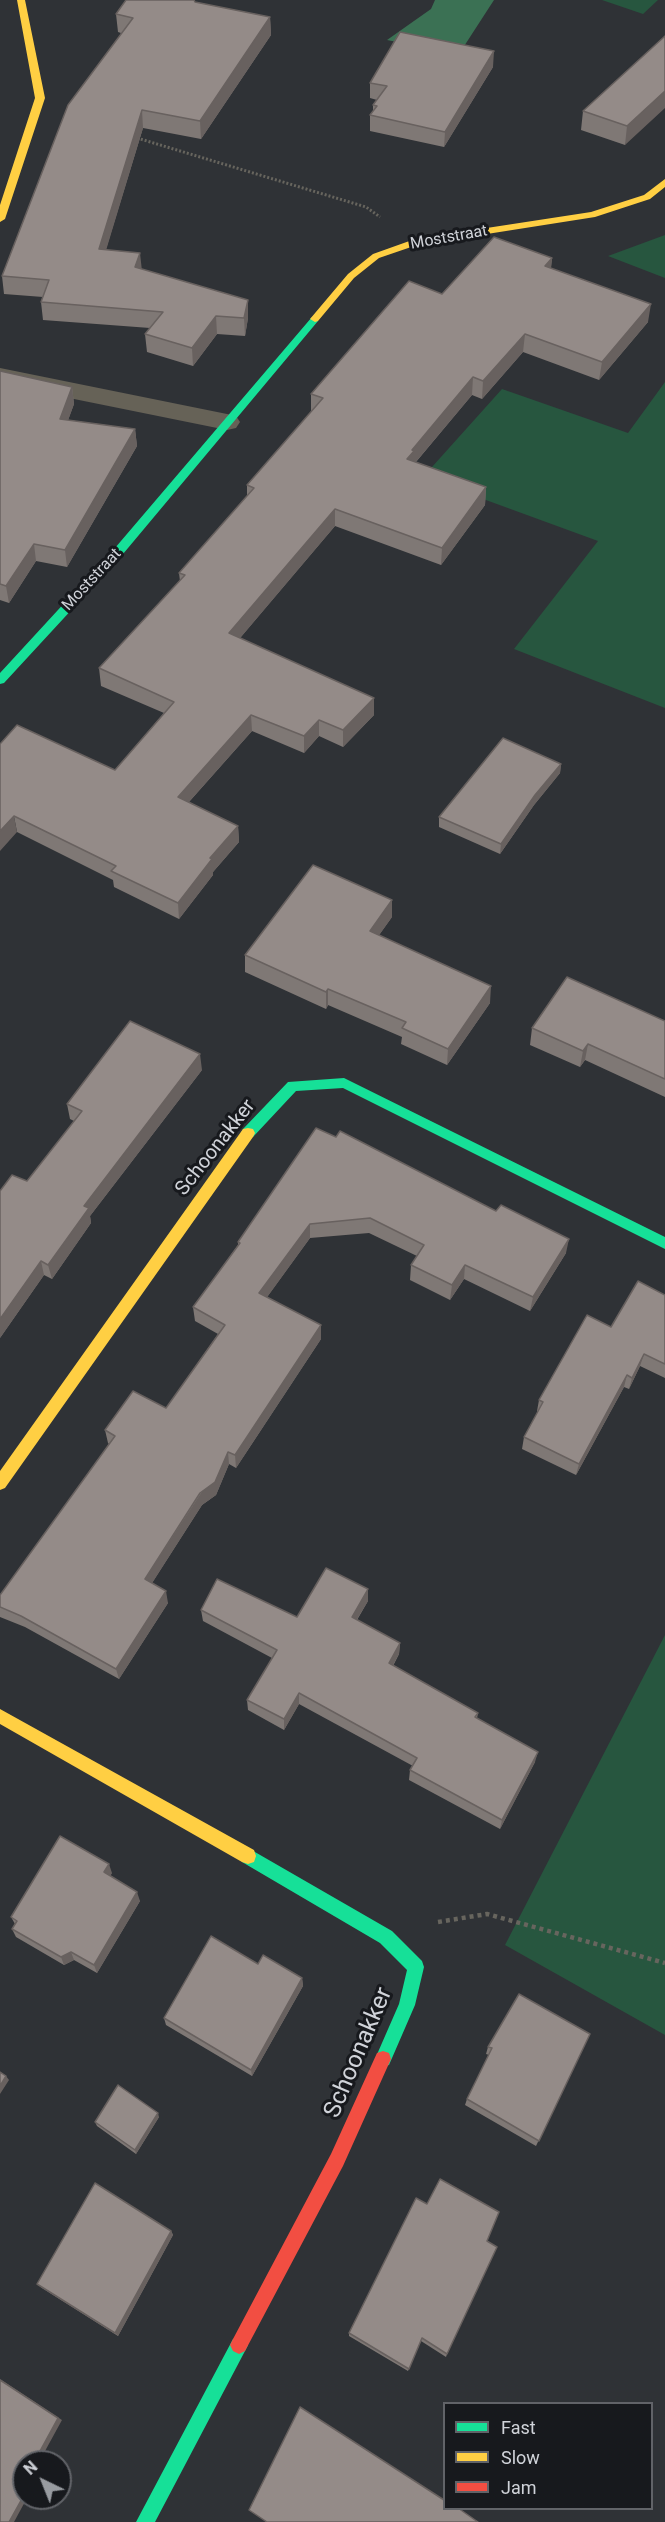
<!DOCTYPE html>
<html>
<head>
<meta charset="utf-8">
<style>
  body { margin:0 }
  #map { position:relative; width:665px; height:2522px; overflow:hidden; background:#2f3236; font-family:Roboto,sans-serif }
  canvas { display:block }
  .legend { position:absolute; left:443px; top:2402px; width:210px; height:108px; box-sizing:border-box; background:#17191d; border:2px solid #616368; margin:0; padding:8px 10px; list-style:none; font-size:18px; color:#d0d3d9 }
  .legend li { display:flex; align-items:center; gap:12px; height:30px }
  .legend b { width:30px; border:2px solid #616368 }
  .north { position:absolute; left:12px; top:2450px; width:60px; height:60px; box-sizing:border-box; background:#17191d; border:2px solid #616368; border-radius:50%; rotate:317deg; font-size:16px; font-weight:700; line-height:24px; text-align:center; color:#d0d3d9 }
  .north::after { content:''; display:block; margin:auto; width:21px; height:27px; background:#989ba0; clip-path:polygon(50% 0,100% 100%,50% 72%,0 100%) }
</style>
</head>
<body>
<div id="map">
<canvas width="665" height="2522"></canvas>
<ul class="legend">
<li><b style="height:8px;background:#16e098"></b>Fast</li>
<li><b style="height:8px;background:#ffcf43"></b>Slow</li>
<li><b style="height:8px;background:#f24e42"></b>Jam</li>
</ul>
<div class="north">N</div>
</div>
<script>
const ctx = document.querySelector('canvas').getContext('2d');
ctx.lineJoin = 'round';
function fillPath(path, color) { ctx.fillStyle = color; ctx.fill(path, 'evenodd'); }
const toPath = rows => new Path2D(rows.map(r => 'M' + r).join(''));
function stroke(path, color, width, dash) { ctx.strokeStyle = color; ctx.lineWidth = width; ctx.lineCap = dash ? 'butt' : 'round'; ctx.setLineDash(dash || []); ctx.stroke(path); }
function drawText(font, color, halo, rows, align = 'center') {
  ctx.font = font + ' Roboto,sans-serif'; ctx.lineWidth = 6; ctx.setLineDash([]); ctx.textBaseline = 'middle'; ctx.strokeStyle = halo; ctx.fillStyle = color; for (const [text, x, y, turn = 0] of rows) {
    ctx.save(); ctx.translate(x, y); ctx.rotate((+turn || 0) * Math.PI / 180); ctx.textAlign = isNaN(turn) ? turn : align; if (halo) ctx.strokeText(text, 0, 0); ctx.fillText(text, 0, 0); ctx.restore();
  }
}
fillPath(toPath([
  [602,0,658,0,643,14],
  [665,235,665,278,608,256],
  [665,382,665,708,514,649,598,541,423,477,502,389,628,433],
  [665,1635,665,2035,505,1945]
]), '#27563f');
fillPath(toPath([
  [435,0,494,0,459,54,387,40,431,9]
]), '#3b7154');
stroke(toPath([
  [137,138,366,207,380,217]
]), '#67655e', 3, [2, 2]);
stroke(toPath([
  [438,1922,487,1914,665,1963]
]), '#67655e', 4.5, [4, 4]);
fillPath(toPath([
  [0,368,227,414,236,416,240,422,236,428,227,430,0,384,0,368]
]), '#666257');
fillPath(toPath([
  [315,316,318,317,318,321,123,554,4,683,0,684,0,673,115,548,312,317,315,316],
  [344,1078,665,1237,665,1249,343,1088,296,1091,253,1137,243,1137,241,1133,243,1129,288,1082,344,1078],
  [248,1848,392,1931,422,1961,424,1967,415,2005,389,2065,383,2067,377,2065,375,2059,399,2004,407,1970,380,1943,242,1862,240,1856,242,1850,248,1848],
  [239,2336,245,2339,248,2345,245,2351,155,2522,136,2522,233,2339,239,2336]
]), '#16e098');
fillPath(toPath([
  [17,0,25,0,45,98,5,219,0,222,0,205,35,98,17,0],
  [665,179,665,187,650,199,595,217,417,245,379,258,354,278,318,321,315,322,310,319,348,274,373,254,415,239,591,212,644,195,665,179],
  [248,1128,253,1129,255,1133,253,1137,5,1488,0,1490,0,1471,243,1129,248,1128],
  [0,1709,254,1850,256,1856,254,1862,248,1864,242,1862,0,1724,0,1709]
]), '#ffcf43');
fillPath(toPath([
  [383,2051,389,2053,391,2059,343,2166,245,2351,239,2354,233,2351,230,2345,233,2339,331,2154,377,2053,383,2051]
]), '#f24e42');
fillPath(toPath([
  [195,2,270,17,271,35,201,139,143,128,106,249,142,269,248,300,248,318,245,336,217,334,193,366,147,352,145,334,150,328,43,320,41,302,43,297,4,294,2,276,121,33,118,32,116,14],
  [665,36,625,145,581,130,583,111],
  [493,67,444,147,370,131,370,115,373,111,373,105,377,100,370,98,370,83],
  [552,258,551,268,648,322,599,380,523,352,482,399,472,395,416,462,486,487,485,505,441,565,335,526,240,638,374,698,374,715,343,747,319,736,304,753,252,731,189,802,238,826,239,842,213,872,213,875,179,919,114,887,113,880,17,832,0,744,115,770,164,713,101,686,99,668,180,581,179,573,247,496,247,485,311,412,311,394,442,294],
  [0,371,72,387,74,404,68,420,135,429,137,446,67,567,36,561,9,603,0,600],
  [561,764,560,773,534,805,500,854,439,827,439,817],
  [392,917,379,935,490,1003,447,1065,401,1044,402,1037,328,1005,326,1009,245,972,245,955],
  [665,1021,665,1097,585,1060,580,1067,530,1045,532,1028],
  [202,1070,90,1216,91,1223,52,1279,44,1275,0,1338,27,1181,74,1121,70,1119,67,1104],
  [316,1128,566,1253,530,1311,464,1279,450,1300,410,1280,411,1265,417,1256,369,1233,310,1238,267,1297,321,1325,321,1339,236,1468,229,1464,216,1495,202,1505,152,1583,168,1603,119,1679,25,1627,0,1617,0,1595,109,1444,108,1443,105,1430,166,1408,218,1334,195,1321,193,1307,238,1245,238,1242],
  [665,1295,665,1378,640,1366,629,1389,624,1387,576,1475,522,1449,524,1437,538,1412,537,1411,539,1400,611,1327],
  [368,1589,368,1601,357,1620,400,1643,399,1654,393,1666,478,1713,477,1718,535,1762,500,1829,409,1780,410,1770,413,1766,299,1704,284,1730,248,1710,247,1700,272,1658,203,1621,201,1610,297,1617],
  [112,1873,110,1876,140,1901,97,1973,74,1960,64,1965,16,1937,12,1929,15,1924,11,1917],
  [258,1964,302,1978,303,1986,252,2076,166,2025,164,2018],
  [590,2034,536,2146,465,2105,467,2099,489,2055,486,2054,488,2047],
  [159,2117,136,2154,97,2126,95,2122],
  [171,2231,173,2235,118,2336,42,2288,37,2284],
  [487,2241,446,2357,421,2341,408,2371,349,2336,349,2333]
]), '#7f7875');
fillPath(toPath([
  [270,17,271,35,201,139,200,121],
  [494,51,493,67,444,147,445,132],
  [665,91,665,108,625,145,627,126],
  [142,110,143,128,101,267,99,249],
  [140,253,142,271,135,267],
  [552,258,550,276,545,266],
  [248,300,248,318,245,336,244,318],
  [651,304,648,322,599,380,602,362],
  [216,316,217,334,193,366,192,348],
  [525,334,523,352,482,399,483,381],
  [473,377,472,395,414,464,407,459,412,450],
  [72,387,74,404,62,437,60,419],
  [135,429,137,446,67,567,65,550],
  [486,487,485,505,441,565,442,548],
  [335,509,335,526,230,650,229,633],
  [34,544,36,561,9,603,6,586],
  [374,698,374,715,343,747,343,730],
  [251,715,252,731,179,813,178,797],
  [319,720,319,736,304,753,304,736],
  [561,764,560,773,534,805,500,854,501,844,535,795],
  [14,816,17,832,0,851,0,831],
  [238,826,239,842,213,872,213,875,179,919,178,903,210,858],
  [392,900,392,917,370,948,370,931],
  [491,986,490,1003,447,1065,448,1049],
  [328,989,328,1005,326,1009,326,992],
  [588,1044,585,1060,580,1067,583,1051],
  [200,1054,202,1070,90,1216,91,1223,52,1279,48,1265,84,1206],
  [310,1224,310,1238,260,1307,259,1293],
  [569,1239,566,1253,530,1311,533,1297],
  [41,1261,44,1275,0,1338,0,1319],
  [465,1265,464,1279,450,1300,452,1285],
  [321,1325,321,1339,236,1468,235,1455],
  [644,1354,640,1366,629,1389,632,1378],
  [627,1375,624,1387,576,1475,579,1464],
  [228,1452,229,1464,216,1495,202,1505,147,1591,145,1579],
  [368,1589,368,1601,351,1629,352,1617],
  [166,1591,168,1603,119,1679,116,1669],
  [400,1643,399,1654,388,1674,389,1663],
  [299,1693,299,1704,284,1730,284,1719],
  [538,1752,535,1762,500,1829,502,1820],
  [109,1864,112,1873,107,1881,104,1872],
  [137,1892,140,1901,97,1973,94,1965],
  [71,1952,74,1960,64,1965,61,1957],
  [302,1978,303,1986,252,2076,251,2070],
  [6,2076,9,2080,0,2094,0,2086],
  [158,2113,159,2117,136,2154,135,2150],
  [171,2231,173,2235,118,2336,115,2333],
  [0,2379,62,2420,39,2462,34,2462],
  [24,2480,24,2498,27,2498,14,2522,9,2522,19,2489]
]), '#68615f');
const building = toPath([
  [126,0,194,0,195,2,270,17,200,121,142,110,99,249,140,253,135,267,248,300,244,318,216,316,192,348,145,334,163,312,41,302,49,280,2,276,68,105,133,18,116,14,126,0],
  [400,32,494,51,445,132,370,115,377,106,373,105,387,86,370,83,400,32],
  [665,36,665,91,627,126,583,111,665,36],
  [494,237,552,258,545,266,651,304,602,362,525,334,483,381,473,377,412,450,414,451,407,459,486,487,442,548,335,509,229,633,374,698,343,730,319,720,304,736,251,715,178,797,238,826,210,858,212,859,178,903,111,871,116,866,14,816,0,831,0,744,17,725,115,770,174,702,99,668,185,575,179,573,254,488,247,485,323,398,311,394,409,281,442,294,494,237],
  [0,371,72,387,60,419,135,429,65,550,34,544,6,586,0,584,0,371],
  [503,738,561,764,535,795,501,844,439,817,503,738],
  [313,865,392,900,370,931,491,986,448,1049,402,1028,406,1022,328,989,326,992,245,955,313,865],
  [567,977,665,1021,665,1079,588,1044,583,1051,532,1028,567,977],
  [130,1021,200,1054,84,1206,89,1208,48,1265,41,1261,0,1319,0,1191,12,1175,27,1181,82,1111,67,1104,130,1021],
  [316,1128,336,1137,340,1131,496,1211,501,1205,569,1239,533,1297,465,1265,452,1285,411,1265,424,1245,370,1218,310,1224,259,1293,321,1325,235,1455,228,1452,215,1482,200,1493,145,1579,166,1591,116,1669,21,1616,0,1607,0,1595,115,1436,105,1430,133,1391,166,1408,225,1325,193,1307,240,1243,238,1242,316,1128],
  [638,1281,665,1295,665,1364,644,1354,632,1378,627,1375,579,1464,524,1437,543,1402,539,1400,587,1315,611,1327,638,1281],
  [326,1568,368,1589,352,1617,400,1643,389,1663,478,1713,475,1717,538,1752,502,1820,410,1770,417,1758,299,1693,284,1719,247,1700,277,1650,201,1610,217,1579,297,1617,326,1568],
  [60,1836,109,1864,104,1872,137,1892,94,1965,71,1952,61,1957,12,1929,17,1921,11,1917,60,1836],
  [211,1936,258,1964,263,1955,302,1978,251,2070,164,2018,211,1936],
  [519,1994,590,2034,539,2141,467,2099,492,2048,488,2047,519,1994],
  [0,2072,6,2076,0,2086,0,2072],
  [118,2085,158,2113,135,2150,95,2122,118,2085],
  [440,2179,499,2212,487,2241,497,2247,447,2354,422,2338,409,2369,349,2333,416,2198,427,2204,440,2179],
  [95,2183,171,2231,115,2333,37,2284,95,2183],
  [0,2380,58,2418,34,2462,24,2462,24,2480,19,2489,24,2495,9,2522,0,2522,0,2380],
  [300,2407,444,2500,444,2508,458,2508,478,2522,267,2522,249,2510,300,2407]
]);
fillPath(building, '#948b88');
stroke(building, '#68615f', 1.5);
drawText('16px', '#d0d3d9', '#17191d', [
  ["Moststraat",449,238,-10],
  ["Moststraat",92,580,-47]
]);
drawText('20px', '#d0d3d9', '#17191d', [
  ["Schoonakker",216,1148,-52]
]);
drawText('24px', '#d0d3d9', '#17191d', [
  ["Schoonakker",359,2053,-67]
]);
</script>
</body>
</html>
